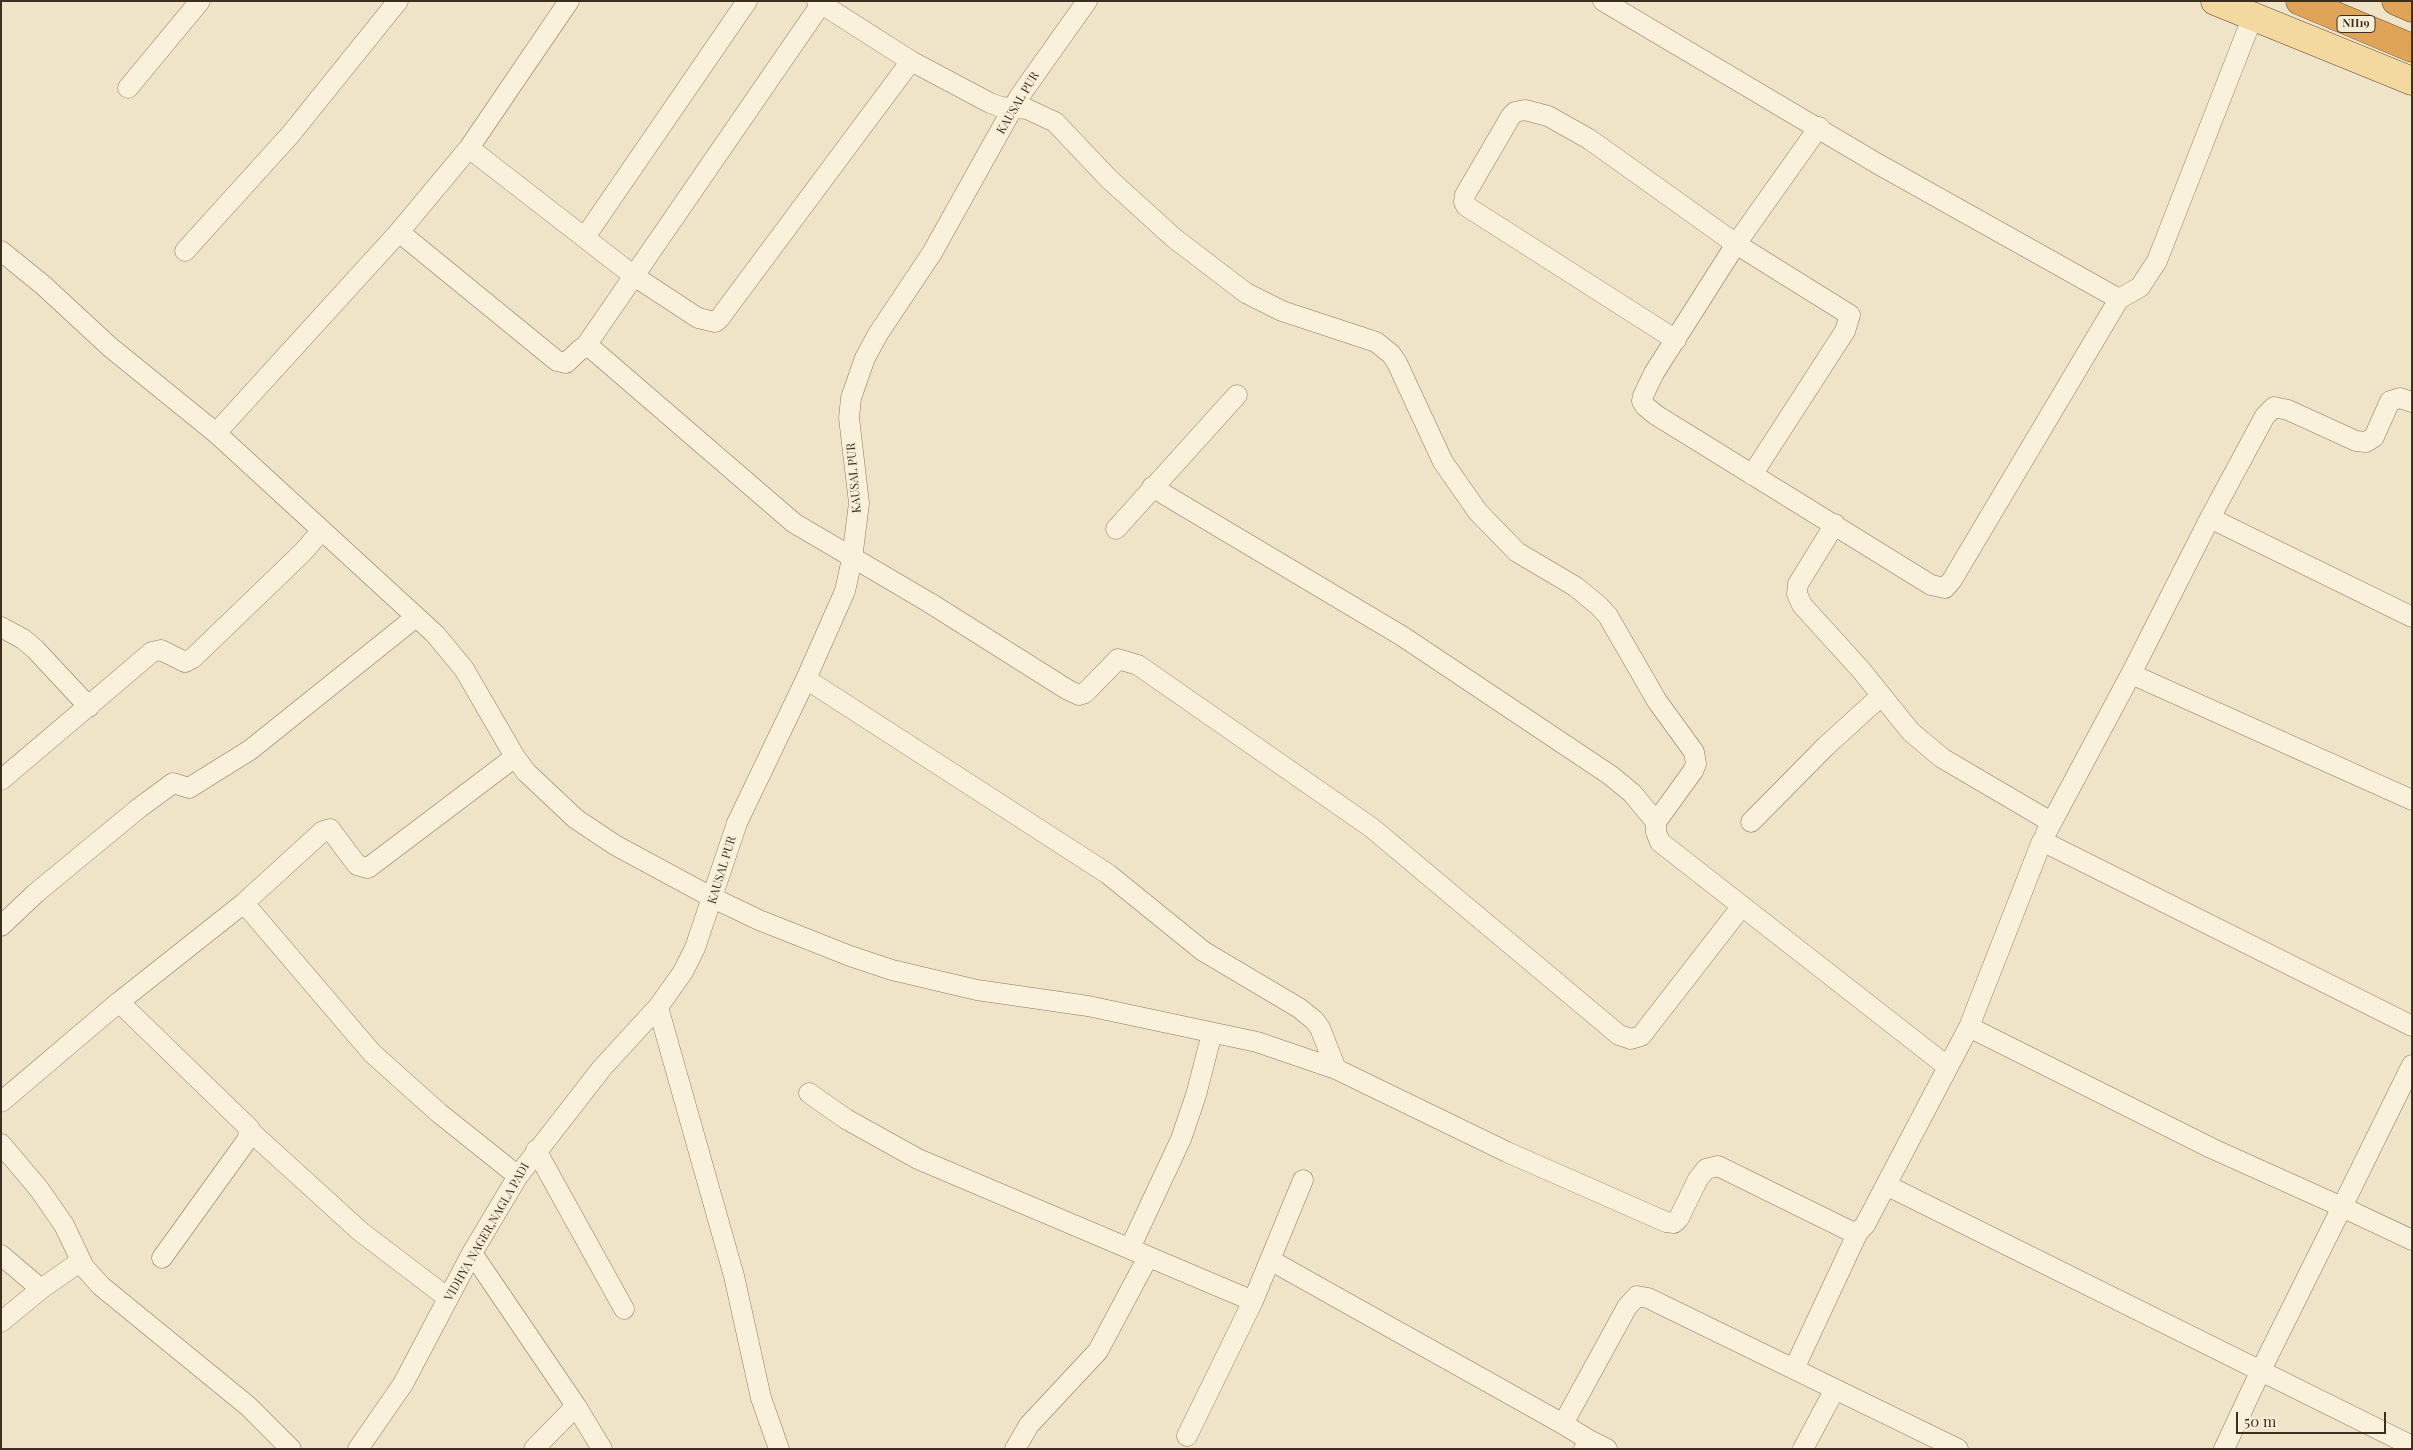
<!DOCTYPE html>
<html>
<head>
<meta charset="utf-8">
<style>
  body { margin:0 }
  #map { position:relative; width:2413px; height:1450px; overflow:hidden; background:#f0e4c8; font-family:"Playfair Display",serif }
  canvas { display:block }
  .frame { position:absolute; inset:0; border:2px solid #3d2e20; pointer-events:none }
  .scale { position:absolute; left:2236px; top:1412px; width:150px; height:22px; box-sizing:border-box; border:2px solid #3d2e20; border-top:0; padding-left:6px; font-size:15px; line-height:18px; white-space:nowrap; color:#3d2e20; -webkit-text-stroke:4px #f7eed8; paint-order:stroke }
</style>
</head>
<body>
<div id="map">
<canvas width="2413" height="1450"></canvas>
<div class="frame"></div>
<div class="scale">50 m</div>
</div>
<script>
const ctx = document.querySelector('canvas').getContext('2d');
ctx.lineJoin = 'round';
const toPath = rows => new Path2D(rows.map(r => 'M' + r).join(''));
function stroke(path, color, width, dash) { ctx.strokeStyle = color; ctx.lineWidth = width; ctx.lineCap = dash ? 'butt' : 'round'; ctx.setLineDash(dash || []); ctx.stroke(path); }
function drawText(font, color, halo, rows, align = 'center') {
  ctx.font = font + ' "Playfair Display",serif'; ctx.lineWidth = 4; ctx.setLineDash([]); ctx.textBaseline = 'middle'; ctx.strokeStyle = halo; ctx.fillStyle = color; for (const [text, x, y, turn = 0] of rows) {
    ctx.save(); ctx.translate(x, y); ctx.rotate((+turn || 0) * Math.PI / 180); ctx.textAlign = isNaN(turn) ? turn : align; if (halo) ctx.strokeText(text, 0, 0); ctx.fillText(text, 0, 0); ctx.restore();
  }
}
const street = toPath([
  [817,1,911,61,990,103,1001,107,1027,109,1055,122,1109,179,1174,238,1246,293,1282,311,1376,342,1391,354,1397,363,1443,462,1478,512,1517,552,1576,587,1599,606,1608,616,1657,701,1694,752,1696,764,1693,771,1656,822,1656,832,1660,842,1948,1067],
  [1603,1,1878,164,2119,299,2140,287,2157,261,2253,16],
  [128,88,200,1],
  [1819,127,1736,244,1654,373,1643,396,1642,401,1645,406,1656,415,1931,585,1945,588,1952,580,2119,299],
  [469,148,634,276,698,318,715,322,719,319,911,61],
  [399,232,557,361,566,363,582,348,591,348,794,523,930,603,1068,690,1079,695,1085,693,1118,659,1138,665,1372,828,1619,1035,1631,1039,1641,1036,1742,906],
  [585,237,747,1],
  [1,251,43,285,110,347,216,433,435,634,464,669,515,757,526,772,576,819,615,845,713,898,759,920,850,956,892,970,977,990,1088,1006,1257,1042,1336,1069,1507,1152,1666,1222,1674,1223,1679,1218,1698,1179,1706,1169,1718,1166,1850,1231,1858,1232,1865,1225,1969,1027,2211,1148,2342,1207,2412,1065],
  [185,251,290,135,398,1],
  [1676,340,1466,206,1464,202,1465,195,1511,116,1515,112,1525,110,1548,116,1589,139,1736,244,1850,315,1845,331,1752,475],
  [585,347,821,4],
  [216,433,399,232,469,148,569,1],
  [1152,487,1402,636,1610,775,1632,793,1656,822],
  [2210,518,2265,416,2274,407,2288,410,2356,441,2366,442,2374,437,2390,401,2400,398,2412,402],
  [1835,524,1798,584,1797,594,1802,605,1861,670,1911,732,1942,758,2051,822],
  [1116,529,1237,395],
  [2412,617,2210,518,2131,674,2412,800],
  [1,627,23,639,35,649,89,707],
  [806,679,1108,874,1203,951,1299,1008,1314,1020,1320,1028,1336,1069],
  [1,780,152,652,161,650,185,662,193,658,303,552,322,530],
  [1751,822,1826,746,1881,696],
  [2046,833,2131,674],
  [244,903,372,1053,439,1113,518,1176],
  [1,926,36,893,139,808,173,783,189,788,250,750,416,617],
  [119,1002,250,1129,247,1140,162,1258],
  [658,1007,734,1276,761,1398,779,1449],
  [1969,1027,2042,841,2412,1026],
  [809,1093,846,1119,918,1159,1253,1301],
  [1,1102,119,1002,244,903,323,831,330,829,357,865,368,868,515,757],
  [251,1132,361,1232,448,1298],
  [1,1144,39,1189,64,1225,84,1267,101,1286,248,1406,291,1449],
  [536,1150,624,1309],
  [1886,1185,2412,1446],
  [1130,1248,1181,1139,1196,1095,1212,1033],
  [472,1253,576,1406,602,1449],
  [1,1255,41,1289],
  [1270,1260,1563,1424,1627,1307,1637,1296,1648,1298,1958,1449],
  [1,1322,41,1289,81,1261],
  [1794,1369,1858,1232],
  [1563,1424,1589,1440,1584,1449],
  [1187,1436,1253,1301,1303,1180],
  [1589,1440,1607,1449],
  [358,1449,403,1384,472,1253,518,1176,602,1068,658,1007,683,972,695,948,737,823,806,679,845,591,852,559,859,503,849,418,851,398,865,358,878,334,932,253,1019,97,1087,1],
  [534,1449,576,1406],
  [1015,1449,1029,1425,1098,1351,1148,1257],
  [1803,1449,1835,1389],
  [2224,1449,2261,1370,2342,1207,2412,1240]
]);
const primary = toPath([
  [2215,1,2412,81]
]);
const highway = toPath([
  [2300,1,2412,48],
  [2396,1,2412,8]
]);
stroke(street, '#8d765c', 21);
stroke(primary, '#5b4430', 29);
stroke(highway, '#5b4430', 29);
stroke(street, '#faf1dc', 20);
stroke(primary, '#f3d9a0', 28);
stroke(highway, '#e0a458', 28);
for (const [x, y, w] of [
  [2356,24,38]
]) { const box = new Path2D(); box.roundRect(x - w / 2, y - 8.5, w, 17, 4); ctx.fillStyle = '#f7eed8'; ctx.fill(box); stroke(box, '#3d2e20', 1); }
drawText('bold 11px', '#3d2e20', null, [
  ["NH19",2356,24]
]);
drawText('12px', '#3d2e20', '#f7eed8', [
  ["KAUSAL PUR",1018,103,-59],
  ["KAUSAL PUR",854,478,-95],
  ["KAUSAL PUR",722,870,-73],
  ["VIDHYA NAGER,NAGLA PADI",487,1232,-60]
]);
</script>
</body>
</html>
